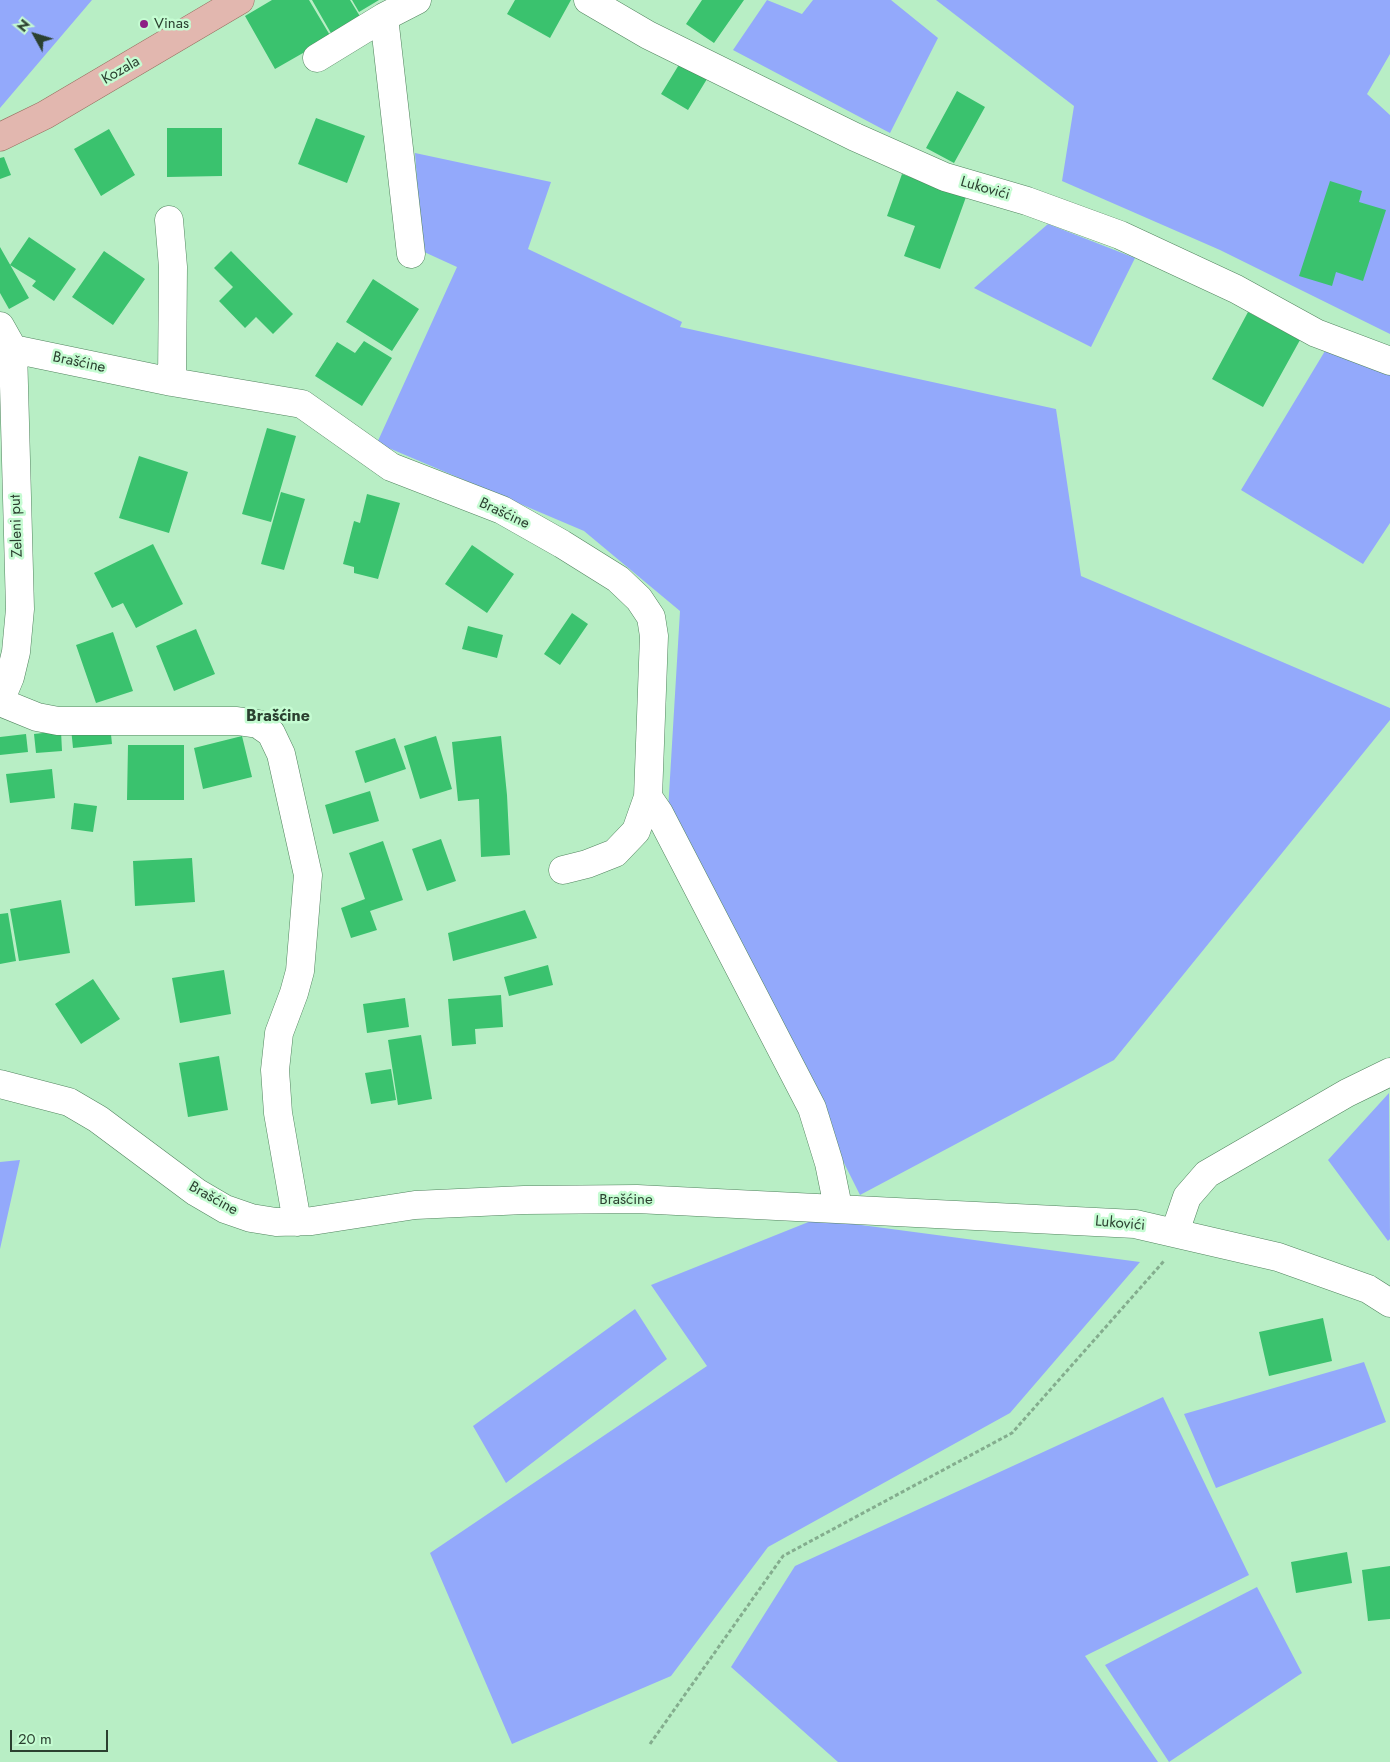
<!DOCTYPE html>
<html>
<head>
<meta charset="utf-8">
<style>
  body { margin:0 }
  #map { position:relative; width:1390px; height:1762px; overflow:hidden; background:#b8eec5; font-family:Jost,sans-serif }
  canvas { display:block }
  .north { position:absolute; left:10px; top:10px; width:50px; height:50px; -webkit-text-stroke:4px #c5fcd2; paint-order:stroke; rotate:309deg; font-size:14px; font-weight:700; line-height:20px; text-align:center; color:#2b4030 }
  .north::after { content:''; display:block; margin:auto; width:18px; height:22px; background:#2b4030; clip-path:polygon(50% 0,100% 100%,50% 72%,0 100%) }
  .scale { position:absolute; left:10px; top:1730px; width:98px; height:22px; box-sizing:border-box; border:2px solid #2b4030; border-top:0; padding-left:6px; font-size:15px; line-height:18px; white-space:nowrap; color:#2b4030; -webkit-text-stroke:4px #c5fcd2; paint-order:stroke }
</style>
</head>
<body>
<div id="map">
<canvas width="1390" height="1762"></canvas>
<div class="north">N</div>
<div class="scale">20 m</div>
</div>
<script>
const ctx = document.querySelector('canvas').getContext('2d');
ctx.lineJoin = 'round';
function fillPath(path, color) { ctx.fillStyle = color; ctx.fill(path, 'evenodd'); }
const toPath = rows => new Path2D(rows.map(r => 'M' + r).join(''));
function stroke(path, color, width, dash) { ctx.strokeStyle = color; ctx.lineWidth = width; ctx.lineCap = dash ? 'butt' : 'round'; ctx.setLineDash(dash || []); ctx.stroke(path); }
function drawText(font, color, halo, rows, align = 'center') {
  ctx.font = font + ' Jost,sans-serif'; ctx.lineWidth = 5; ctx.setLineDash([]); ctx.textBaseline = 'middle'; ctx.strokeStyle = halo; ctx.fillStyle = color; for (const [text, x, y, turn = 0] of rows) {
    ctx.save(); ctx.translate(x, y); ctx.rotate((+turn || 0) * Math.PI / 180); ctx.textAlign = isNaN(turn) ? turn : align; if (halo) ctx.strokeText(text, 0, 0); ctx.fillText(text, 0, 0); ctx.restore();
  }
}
fillPath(toPath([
  [0,0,92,0,0,108],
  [767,0,802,14,813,0,891,0,938,38,890,133,733,50],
  [936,0,1390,0,1390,54,1367,94,1390,115,1390,334,1220,250,1062,181,1074,106],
  [415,153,551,182,528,249,682,322,680,327,1056,409,1081,576,1390,708,1390,720,1114,1060,860,1195,668,811,680,611,584,531,377,443,457,267,422,251],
  [1048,224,1135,258,1091,347,974,288],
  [1325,351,1390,370,1390,523,1363,564,1241,490],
  [1389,1093,1390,1239,1388,1241,1328,1160],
  [20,1160,0,1249,0,1162],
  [816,1219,1140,1262,1010,1413,768,1547,671,1676,512,1744,430,1553,707,1366,651,1285],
  [635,1309,667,1359,506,1483,473,1426],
  [1364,1362,1386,1422,1216,1488,1184,1414],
  [1163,1397,1249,1575,1085,1656,1158,1762,838,1762,731,1667,795,1566],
  [1257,1587,1302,1673,1169,1762,1105,1665]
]), '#93a9fb');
fillPath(toPath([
  [272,0,309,0,331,37,275,69,245,16],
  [312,0,350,0,361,18,332,35],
  [352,0,379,0,359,12],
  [515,0,571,0,550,38,507,14],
  [702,0,744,0,714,43,686,24],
  [680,63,707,79,688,110,661,94],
  [957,91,985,107,954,163,926,148],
  [316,118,365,136,347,183,298,164],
  [167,128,222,128,222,176,167,177],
  [109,129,135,175,101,196,74,149],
  [4,157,11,175,0,179,0,158],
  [902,174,966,197,940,269,904,256,915,226,887,216],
  [1330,181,1362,191,1359,202,1386,210,1363,281,1336,272,1332,286,1299,276],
  [29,237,76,269,54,301,32,286,36,281,10,265],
  [0,247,29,298,9,309,0,293],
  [104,251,145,279,113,325,72,297],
  [231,251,293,314,273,334,256,317,245,328,219,301,233,287,214,268],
  [373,279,419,309,392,351,346,322],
  [1248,312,1300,340,1263,407,1212,379],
  [364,341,392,358,362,406,315,376,337,342,355,353],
  [267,428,296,436,271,522,242,514],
  [139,456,188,472,169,533,119,518],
  [281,492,305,499,284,570,261,564],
  [367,494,400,503,378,579,354,573,354,567,343,564,354,521,360,523],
  [153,544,183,604,136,628,123,603,112,608,94,573],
  [472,545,514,574,487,613,445,584],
  [572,613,588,624,560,665,544,654],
  [468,626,503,635,497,658,462,649],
  [196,629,215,674,174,691,156,646],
  [113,632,133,691,96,703,76,645],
  [110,725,112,744,73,748,71,728],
  [61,731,62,751,36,753,34,734],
  [26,734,28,752,0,755,0,737],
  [242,736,252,777,203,789,194,748],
  [436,736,452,789,420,799,404,746],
  [501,736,507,795,510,855,481,857,479,799,458,801,452,742],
  [395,738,406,769,365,783,355,751],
  [128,745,184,745,184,800,127,800],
  [52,769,55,798,10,803,6,774],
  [370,791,379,821,333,834,325,805],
  [74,803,97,806,93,832,71,829],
  [441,839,456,881,427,891,412,849],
  [383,841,403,900,370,911,377,930,351,938,341,908,365,899,349,853],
  [192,858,195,902,135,906,133,861],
  [61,900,70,953,19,961,10,909],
  [525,910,537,938,453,961,448,933],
  [8,913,16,961,0,964,0,914],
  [548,965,553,985,509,996,504,977],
  [224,970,231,1014,180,1023,172,978],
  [93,979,120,1019,81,1044,55,1004],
  [501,995,503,1027,475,1029,476,1044,452,1046,448,999],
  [405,998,409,1027,367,1033,363,1004],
  [421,1035,432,1099,398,1105,388,1040],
  [219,1056,228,1110,188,1117,179,1063],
  [391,1069,396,1100,371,1104,365,1073],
  [1323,1318,1332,1361,1269,1376,1259,1332],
  [1347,1552,1352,1583,1296,1593,1291,1562],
  [1390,1566,1390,1619,1368,1621,1362,1570]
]), '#3ac26e');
const minor = toPath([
  [588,0,648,35,855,137,945,177,1027,201,1120,235,1236,289,1316,333,1390,361],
  [317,58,384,17],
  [169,220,173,267,172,382],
  [411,254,384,17,417,0],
  [0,326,13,349,172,382,302,404,391,467,502,510,562,544,618,579,639,599,651,617,654,636,648,797,636,831,615,853,587,864,563,870],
  [0,701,10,677,16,652,20,609,13,349],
  [0,702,37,717,58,721,237,721,258,724,271,733,281,754,308,875,300,971,294,993,279,1033,275,1070,278,1113,297,1222],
  [648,797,659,813,812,1108,829,1163,838,1207],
  [0,1084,69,1102,98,1119,196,1192,225,1209,251,1218,276,1222,312,1221,415,1205,524,1200,637,1199,1135,1224,1278,1257,1368,1289,1390,1303],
  [1175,1232,1187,1197,1207,1174,1347,1093,1390,1072]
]);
const major = toPath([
  [0,137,45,115,240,0]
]);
stroke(minor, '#52845f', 29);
stroke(major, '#966e5f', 29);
stroke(toPath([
  [650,1744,783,1556,1012,1433,1164,1261]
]), '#84ad8e', 3, [4, 2.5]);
stroke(minor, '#fff', 28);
stroke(major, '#e2b7af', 28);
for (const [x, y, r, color] of [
  [144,24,5,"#8d2084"]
]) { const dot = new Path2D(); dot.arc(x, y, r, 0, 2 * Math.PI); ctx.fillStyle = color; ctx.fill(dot); stroke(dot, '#c5fcd2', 2); }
drawText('15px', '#2b4030', '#c5fcd2', [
  ["Vinas",154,24]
], 'left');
drawText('15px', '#2b4030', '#c5fcd2', [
  ["Kozala",121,71,-30],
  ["Lukovići",985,189,16],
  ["Brašćine",79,363,12],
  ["Brašćine",504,514,25],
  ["Zeleni put",17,526,-92],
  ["Brašćine",213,1199,29],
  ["Brašćine",626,1200],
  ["Lukovići",1120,1224,5]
]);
drawText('bold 16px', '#2b4030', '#c5fcd2', [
  ["Brašćine",278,717]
]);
</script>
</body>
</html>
